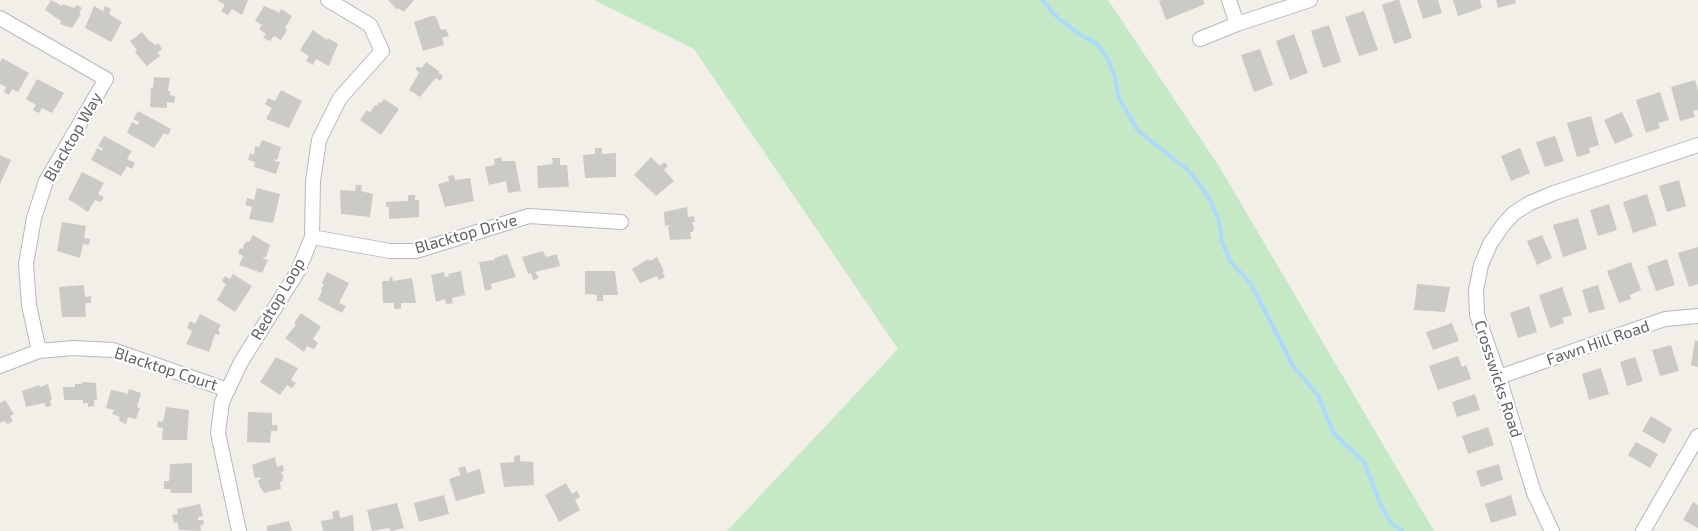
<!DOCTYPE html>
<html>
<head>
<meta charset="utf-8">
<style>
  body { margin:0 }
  canvas { display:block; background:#f1efe8 }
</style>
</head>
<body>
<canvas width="1698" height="531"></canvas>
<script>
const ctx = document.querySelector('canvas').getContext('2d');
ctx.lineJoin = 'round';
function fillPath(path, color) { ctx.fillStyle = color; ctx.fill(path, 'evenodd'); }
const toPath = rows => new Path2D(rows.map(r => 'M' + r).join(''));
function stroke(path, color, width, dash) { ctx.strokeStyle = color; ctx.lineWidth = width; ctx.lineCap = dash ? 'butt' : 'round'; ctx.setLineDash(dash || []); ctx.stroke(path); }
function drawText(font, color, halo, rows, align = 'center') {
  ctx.font = font + ' "Exo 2",sans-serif'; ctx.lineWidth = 4.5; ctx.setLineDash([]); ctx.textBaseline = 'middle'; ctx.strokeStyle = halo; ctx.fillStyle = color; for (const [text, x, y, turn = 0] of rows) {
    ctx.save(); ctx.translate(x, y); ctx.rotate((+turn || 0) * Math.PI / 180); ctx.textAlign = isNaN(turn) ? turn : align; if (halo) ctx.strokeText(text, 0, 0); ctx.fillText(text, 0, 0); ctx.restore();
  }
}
fillPath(toPath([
  [594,0,1108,0,1220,168,1434,531,727,531,898,349,694,49]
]), '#c5e8c5');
stroke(toPath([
  [1042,0,1057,17,1079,34,1096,43,1108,59,1115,78,1119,98,1138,131,1188,170,1201,186,1211,202,1219,222,1222,242,1230,261,1251,284,1293,366,1318,395,1334,434,1364,462,1381,506,1391,523,1402,531]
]), '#aadaff', 4);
fillPath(toPath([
  [51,0,62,6,63,4,74,8,77,5,82,8,79,13,81,14,72,28,60,24,61,21,45,10],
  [217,0,248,0,242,15,232,9,228,15,221,11,225,5],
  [388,0,414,0,404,12,398,8,397,10],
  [1162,0,1203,0,1205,4,1166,20,1159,1],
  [1396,0,1399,0,1412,38,1394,44,1382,5],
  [1417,0,1438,0,1442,13,1423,19],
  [1453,0,1480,0,1482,8,1458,16],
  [1496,0,1515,0,1516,3,1498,8],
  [94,6,103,11,105,6,111,9,109,14,122,22,111,42,85,28],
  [264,6,278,12,278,14,281,9,292,16,285,28,287,30,281,40,274,36,270,41,263,38,266,34,259,29,262,25,255,21],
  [1364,11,1378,50,1359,56,1345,17],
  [431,16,435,16,437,19,441,30,446,29,449,36,442,38,444,45,423,51,414,22],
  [1329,25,1341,62,1323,68,1311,31],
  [313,30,327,40,328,38,338,44,329,66,316,59,313,65,306,61,309,56,300,50],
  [142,32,150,42,151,41,155,45,158,43,162,49,158,52,160,56,147,66,135,52,137,50,130,41],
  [1294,34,1308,73,1290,80,1276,41],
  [1260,49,1273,85,1254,92,1241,55],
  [2,58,29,73,18,92,12,89,9,95,4,92,6,87,0,84,0,62],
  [426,62,439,71,438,72,443,76,440,81,436,78,433,81,420,97,409,90,419,73,416,69,417,67,422,68],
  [154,77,170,78,168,91,170,91,170,95,175,96,174,103,167,102,167,108,150,107,151,88,153,88],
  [37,79,64,93,52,113,42,108,39,113,33,110,36,105,26,99],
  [1695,80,1698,90,1698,110,1693,111,1695,117,1680,121,1671,87],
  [281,90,302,101,289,128,266,119,272,108,265,104,268,98,275,101],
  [1660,92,1669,120,1658,123,1660,128,1646,133,1636,100],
  [384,99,399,109,381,135,360,120,367,110,370,112,375,105,377,106,379,102,381,103],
  [138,111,171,129,168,135,164,133,154,148,127,133,132,122,138,125,139,122,133,119],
  [1622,112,1633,136,1615,144,1604,120],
  [1591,116,1599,145,1589,148,1590,153,1577,157,1567,123],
  [104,136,132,151,127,159,135,163,132,169,127,166,121,176,91,160,97,148,102,151,103,149,98,146],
  [1555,136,1564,161,1545,167,1536,142],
  [262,140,281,147,277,160,275,159,274,161,280,162,276,174,254,167,255,162,248,160,250,153,254,155,255,146,259,147],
  [595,148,602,148,602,154,616,153,616,177,585,178,583,155,595,154],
  [1520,148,1530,173,1511,181,1501,156],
  [0,155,11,160,0,184],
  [501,157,502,161,515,161,521,191,508,193,506,181,489,185,485,167,495,165,494,159],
  [651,157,660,166,664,162,668,166,664,170,674,181,656,196,634,175],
  [552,158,560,158,560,165,567,165,569,187,538,188,537,166,553,164],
  [82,172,104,183,98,194,104,197,101,202,95,200,88,212,68,199],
  [454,175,455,180,470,178,474,201,445,207,438,184,449,181,448,176],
  [1679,180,1686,206,1667,212,1659,186],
  [356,185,362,185,361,191,373,194,370,217,341,214,340,190,355,191],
  [257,188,280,194,273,223,249,219,252,207,245,205,247,198,254,200],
  [1647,194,1657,225,1633,233,1623,202],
  [408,195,415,195,415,200,419,200,419,217,389,219,389,207,386,207,386,202,408,201],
  [1609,204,1617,230,1598,236,1590,210],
  [687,207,688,217,694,216,695,222,692,222,694,228,693,232,690,232,691,239,670,240,668,227,671,225,665,226,664,212],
  [1578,218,1587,249,1563,257,1553,225],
  [62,222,86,226,84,238,90,239,89,245,83,244,80,258,57,251],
  [253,235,270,245,266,257,262,258,268,260,262,273,239,265,243,256,238,253,240,248,243,249,244,243,245,244,247,241,249,242],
  [1542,235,1552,258,1537,265,1527,241],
  [1698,247,1698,284,1689,287,1678,253],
  [543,251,546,257,557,254,560,266,535,272,539,278,533,280,531,273,528,274,522,257],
  [507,254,516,277,491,284,492,289,485,291,479,262,494,260,495,258],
  [657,257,664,271,662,272,665,277,659,280,657,276,640,283,632,269,648,259,650,261],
  [1667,259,1675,285,1656,291,1647,266],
  [1631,262,1641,290,1630,295,1631,299,1619,303,1607,271],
  [461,271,465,295,452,298,453,303,446,304,445,299,436,302,431,275,444,272,445,277,449,276,448,274],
  [585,271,615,271,618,295,603,295,603,301,597,301,597,295,585,294],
  [327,272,349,283,339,303,346,306,342,313,318,300,322,291,321,288,324,285,322,283],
  [233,274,252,286,235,312,217,300,226,284,222,281,225,276,230,279],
  [390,277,392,277,393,281,412,278,416,303,401,303,401,309,394,309,394,303,383,303,382,281,389,281],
  [1417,284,1450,287,1445,312,1414,310],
  [84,285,85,297,91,296,91,303,85,303,86,317,62,317,59,287],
  [1598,285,1605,309,1589,313,1582,290],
  [1562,287,1572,315,1562,318,1564,323,1550,328,1539,295],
  [1529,306,1537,332,1518,338,1510,313],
  [301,313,321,327,313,339,318,343,314,349,307,346,304,352,285,338,296,325,294,323],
  [200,314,221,325,218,330,220,333,219,335,215,334,209,352,186,344,192,331,187,328,190,321,195,324],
  [1452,323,1459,341,1433,350,1426,332],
  [1695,340,1698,341,1698,367,1691,365],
  [1671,345,1679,371,1660,376,1652,350],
  [1458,356,1462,367,1466,365,1471,379,1438,390,1429,366],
  [276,357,298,368,291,380,296,383,292,388,287,385,280,395,260,382],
  [1635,357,1643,381,1627,386,1620,362],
  [1601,368,1609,394,1589,400,1582,374],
  [82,382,96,383,97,400,94,400,94,406,88,407,88,403,83,403,83,400,64,400,63,387,75,387,75,384,82,384],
  [48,384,52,399,50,400,51,406,46,407,44,403,26,407,22,391,39,385,40,387],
  [129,389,141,393,137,407,140,408,136,419,128,417,126,424,119,421,120,417,112,414,114,410,106,408,111,390,126,393,127,395],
  [1475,394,1480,410,1457,417,1452,402],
  [5,400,14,414,10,416,13,421,8,424,3,421,0,423,0,403],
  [166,407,189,410,187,440,162,440,163,428,157,427,158,421,163,422],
  [248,412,272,413,272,425,278,425,277,431,271,431,270,443,247,442],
  [1651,416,1672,429,1664,444,1642,431],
  [1488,427,1494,445,1468,454,1462,436],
  [1636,442,1658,454,1650,468,1628,455],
  [520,455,520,461,533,462,534,485,504,487,500,463,514,462,514,456],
  [275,457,277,467,283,465,284,471,281,472,284,478,282,478,283,481,280,482,281,489,264,493,260,487,258,480,261,479,260,477,255,478,252,465],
  [192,463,192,493,171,493,170,489,164,489,164,481,169,481,170,464],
  [1499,464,1503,480,1481,487,1476,471],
  [465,466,467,473,480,469,485,493,456,501,449,479,461,475,458,468],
  [566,483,572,494,577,491,580,497,575,500,580,510,559,522,545,495],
  [444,495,449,514,419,522,414,503],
  [1511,495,1517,515,1491,523,1485,504],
  [1693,502,1698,505,1698,528,1683,520],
  [397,503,404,528,392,531,390,531,389,528,372,531,367,510],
  [200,504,203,516,198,517,198,520,203,520,204,524,200,526,201,531,179,530,177,522,174,523,172,515,178,514,177,509],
  [339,510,340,518,353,515,354,531,323,531,321,521,333,519,332,512],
  [289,521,292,531,267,531,267,526]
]), '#cccac5');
const minor = toPath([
  [1229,0,1237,24],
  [0,18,106,79,46,181,34,218,26,264,29,305,39,351],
  [1200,39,1237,24,1310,0],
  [312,237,390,251,416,251,529,216,621,222],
  [0,366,39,351,73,348,113,350,228,390],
  [1499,377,1665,319,1698,316],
  [239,531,218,433,222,402,241,362,298,271,312,237,313,181,319,140,340,98,382,51,370,25,328,0],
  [1552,531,1534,493,1499,377,1477,315,1476,290,1481,265,1490,244,1503,225,1514,213,1530,203,1554,193,1698,145],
  [1643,531,1698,436]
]);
stroke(minor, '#b5b8bc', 16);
stroke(minor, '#fff', 14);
drawText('16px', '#5f6368', '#fff', [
  ["Blacktop Way",73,137,-60],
  ["Blacktop Drive",466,234,-16],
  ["Redtop Loop",278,299,-60],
  ["Fawn Hill Road",1598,343,-19],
  ["Blacktop Court",166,369,18],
  ["Crosswicks Road",1498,379,72]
]);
</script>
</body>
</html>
